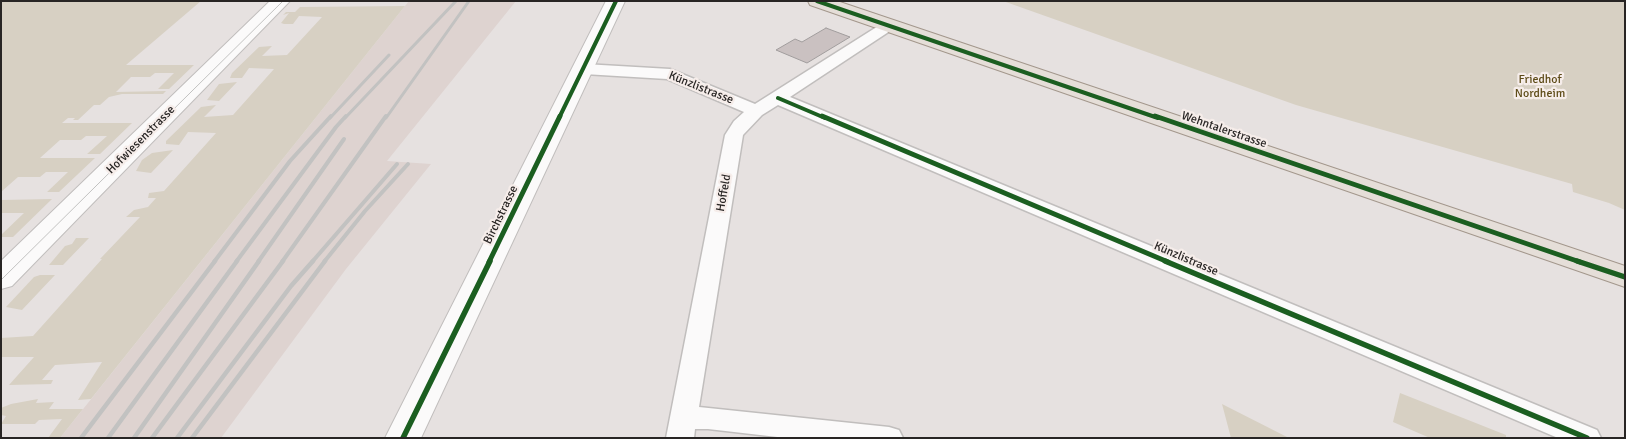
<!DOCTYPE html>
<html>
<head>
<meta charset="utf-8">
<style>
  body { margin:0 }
  #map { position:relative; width:1626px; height:439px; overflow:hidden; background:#e6e1e0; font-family:Signika,sans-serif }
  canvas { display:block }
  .frame { position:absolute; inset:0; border:2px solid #282524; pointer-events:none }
</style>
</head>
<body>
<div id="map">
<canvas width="1626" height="439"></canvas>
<div class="frame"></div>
</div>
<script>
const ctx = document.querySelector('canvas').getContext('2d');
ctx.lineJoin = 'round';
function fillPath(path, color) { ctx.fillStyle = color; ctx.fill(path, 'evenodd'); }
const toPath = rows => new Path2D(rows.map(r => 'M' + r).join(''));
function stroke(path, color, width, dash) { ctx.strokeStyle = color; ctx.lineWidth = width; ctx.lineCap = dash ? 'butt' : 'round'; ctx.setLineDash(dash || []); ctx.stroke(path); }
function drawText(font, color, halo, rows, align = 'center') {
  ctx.font = font + ' Signika,sans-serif'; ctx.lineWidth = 4.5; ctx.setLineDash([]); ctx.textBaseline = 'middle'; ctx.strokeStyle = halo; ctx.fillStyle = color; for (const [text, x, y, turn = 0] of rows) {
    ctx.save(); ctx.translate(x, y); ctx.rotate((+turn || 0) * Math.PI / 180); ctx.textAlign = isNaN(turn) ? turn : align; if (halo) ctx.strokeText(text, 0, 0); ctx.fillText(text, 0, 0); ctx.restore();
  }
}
fillPath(toPath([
  [409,1,516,1,387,161,431,164,346,269,221,438,60,438]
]), '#ded3d0');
fillPath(toPath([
  [1,1,201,1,126,65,194,65,169,89,158,89,174,73,155,73,150,77,131,77,116,92,166,91,163,94,122,94,109,97,100,105,94,105,78,120,73,120,75,118,68,118,62,123,132,123,100,154,87,154,107,136,86,136,81,140,60,140,40,158,95,158,59,192,47,192,68,172,46,172,40,177,18,177,1,192],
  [1003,1,1625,1,1625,210,1609,203,1573,192,1572,184,1296,105],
  [405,6,91,399,78,400,102,362,55,365,42,380,53,380,51,384,9,385,34,357,1,357,1,338,33,336,102,259,100,259,140,217,126,217,134,210,148,207,156,198,148,198,149,193,164,191,216,133,188,132,179,145,166,144,166,141,201,107,216,105,204,117,233,115,274,69,249,68,242,78,230,78,232,73,259,47,272,46,262,56,287,55,322,17,299,16,293,24,284,24,281,23,289,13,283,15,286,12,295,12,300,7],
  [237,82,219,101,207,100,219,84],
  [173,150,151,173,136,171,142,160,152,153],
  [52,199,13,237,1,237,1,235,24,213,1,213,1,200],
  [76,238,89,238,63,265,49,265,65,246,72,244],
  [40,275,55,275,22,310,6,307,34,277],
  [1400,393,1506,435,1506,438,1430,438,1393,422],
  [38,399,36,403,54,402,49,409,83,409,60,438,48,438,62,419,39,420,35,424,1,424,6,416,1,415,1,408,11,404],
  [1222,404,1289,438,1231,438]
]), '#d7d0c3');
const building = toPath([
  [826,28,850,37,807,63,776,50,795,39,802,42,826,28]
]);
fillPath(building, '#cac1c1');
stroke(building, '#a19d9d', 1);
const street = toPath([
  [888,21,893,23,896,26,893,29,790,97,1597,430,1601,438,1558,438,778,105,762,115,743,135,699,407,889,427,899,430,903,438,786,438,708,429,695,429,694,438,666,438,725,135,734,121,744,112,667,79,584,74,578,73,576,69,578,65,584,64,670,69,755,104,883,23,888,21]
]);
const secondary = toPath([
  [270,1,290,1,12,286,1,289,1,261,270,1],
  [606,1,625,1,421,438,385,438,606,1]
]);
const primary = toPath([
  [808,1,837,1,1625,266,1625,287,810,5,808,1]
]);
stroke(street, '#c1bebd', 3);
stroke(secondary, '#c1bebd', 2);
stroke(primary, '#a3978c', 2);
fillPath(street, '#fbfafa');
fillPath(secondary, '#fbfafa');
fillPath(primary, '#e5ded8');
stroke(toPath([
  [1,280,283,1]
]), '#c2c2c1', 1);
stroke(toPath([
  [330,118,389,55],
  [345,118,456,1],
  [386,118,469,1]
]), '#c2c2c1', 3);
stroke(toPath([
  [214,262,290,161,331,116],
  [236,262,336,127,346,116],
  [258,262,344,139],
  [282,262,386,116],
  [312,262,397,164],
  [324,262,365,211,408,164]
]), '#c2c2c1', 4);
stroke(toPath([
  [81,438,215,261],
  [108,438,237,261],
  [134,438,259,261],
  [152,438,283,261],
  [177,438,291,286,313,261],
  [192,438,325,261]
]), '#c2c2c1', 4.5);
stroke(toPath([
  [817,1,1158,118],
  [778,98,825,118],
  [559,118,616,1]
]), '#1b5e20', 4);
stroke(toPath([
  [822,116,1168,262],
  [1155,116,1580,262],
  [489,262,560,116]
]), '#1b5e20', 5);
stroke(toPath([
  [1165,261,1587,438],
  [1577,261,1625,277],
  [403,438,490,261]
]), '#1b5e20', 5.5);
drawText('12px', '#5d4b17', '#f6edea', [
  ["Friedhof",1540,80],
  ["Nordheim",1540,94]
]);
drawText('12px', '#282524', '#f6edea', [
  ["Künzlistrasse",701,88,22],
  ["Wehntalerstrasse",1224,130,19],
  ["Hofwiesenstrasse",141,140,-45],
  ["Hoffeld",724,193,-80],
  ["Birchstrasse",501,215,-64],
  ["Künzlistrasse",1186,259,23]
]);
</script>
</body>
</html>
